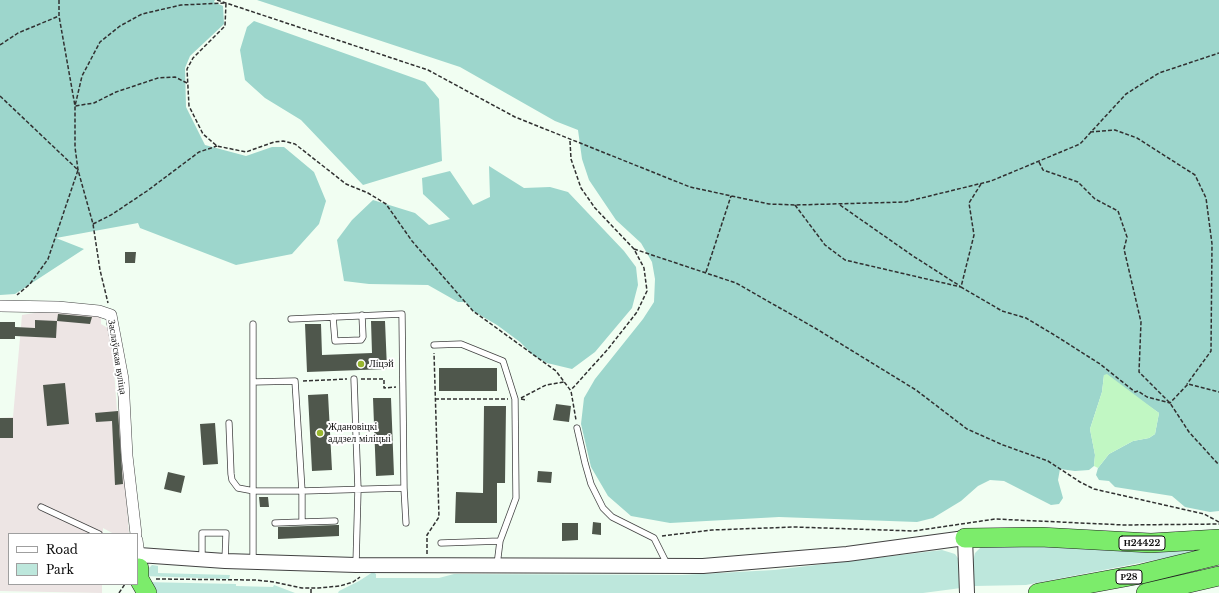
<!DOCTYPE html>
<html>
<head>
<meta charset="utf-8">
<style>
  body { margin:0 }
  #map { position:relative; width:1219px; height:593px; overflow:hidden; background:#f1fef2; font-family:"Libre Baskerville",serif }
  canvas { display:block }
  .legend { position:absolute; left:8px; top:533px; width:130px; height:52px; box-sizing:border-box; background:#fff; border:1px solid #9f9f9f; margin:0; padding:5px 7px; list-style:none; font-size:12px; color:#0f0f0f }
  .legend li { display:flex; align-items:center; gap:8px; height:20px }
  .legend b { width:20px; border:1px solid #9f9f9f }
</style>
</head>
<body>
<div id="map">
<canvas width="1219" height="593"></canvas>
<ul class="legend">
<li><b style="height:5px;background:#fff"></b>Road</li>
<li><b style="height:11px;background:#bde7dc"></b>Park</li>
</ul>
</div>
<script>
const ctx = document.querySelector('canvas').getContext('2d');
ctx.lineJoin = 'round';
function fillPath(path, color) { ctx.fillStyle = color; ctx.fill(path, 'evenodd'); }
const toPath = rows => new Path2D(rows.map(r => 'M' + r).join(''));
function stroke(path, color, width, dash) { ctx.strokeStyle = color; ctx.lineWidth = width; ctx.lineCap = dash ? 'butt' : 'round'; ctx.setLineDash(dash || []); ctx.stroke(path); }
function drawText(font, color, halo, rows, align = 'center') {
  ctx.font = font + ' "Libre Baskerville",serif'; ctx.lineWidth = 4; ctx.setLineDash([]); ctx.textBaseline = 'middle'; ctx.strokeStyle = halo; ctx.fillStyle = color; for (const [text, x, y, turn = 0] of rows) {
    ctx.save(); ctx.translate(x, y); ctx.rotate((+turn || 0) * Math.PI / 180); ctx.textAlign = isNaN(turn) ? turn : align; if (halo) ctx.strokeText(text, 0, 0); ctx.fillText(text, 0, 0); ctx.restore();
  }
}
fillPath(toPath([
  [58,309,101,316,101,324,111,330,117,411,120,411,129,534,114,534,103,528,103,534,9,534,9,584,102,584,102,593,0,591,0,418,13,417,22,315]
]), '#ede5e4');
fillPath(toPath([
  [987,546,1219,546,1181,555,1026,585,974,586,973,561,975,553,981,547],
  [942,550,955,554,960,561,961,588,923,593,338,593,339,591,359,581,373,572,376,574,376,578,439,578,454,574,682,575,774,570],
  [152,565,158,566,158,573,230,575,229,579,144,576,143,574],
  [143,582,236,584,236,586,273,587,274,585,295,593,151,593]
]), '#bde7dc');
fillPath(toPath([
  [0,0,215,0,214,2,223,6,224,24,190,56,185,68,186,107,205,145,246,156,272,147,284,147,314,172,326,201,319,224,292,254,236,265,140,228,138,223,56,238,84,249,15,294,0,295],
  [257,0,1219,0,1219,511,1210,512,1185,507,1172,496,1115,487,1109,481,1099,480,1096,475,1098,468,1109,454,1133,441,1149,438,1155,434,1159,413,1104,375,1102,392,1090,429,1095,455,1094,466,1089,470,1075,471,1060,469,1058,480,1063,498,1059,504,1051,505,1004,481,990,480,978,486,961,501,933,518,917,522,779,517,670,523,631,516,608,496,591,467,581,424,584,398,595,379,643,319,654,302,655,279,652,262,641,243,616,220,589,180,582,159,578,130,555,121,460,67],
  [254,21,425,82,439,99,442,161,363,185,301,120,265,98,245,80,240,50,247,27],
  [489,166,524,188,550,187,568,192,624,251,636,267,638,285,632,308,595,352,572,369,547,363,534,356,520,342,497,325,473,311,465,302,458,302,428,285,369,284,344,281,337,240,352,220,373,200,415,213,429,225,450,219,423,194,422,178,450,171,473,205,490,197]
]), '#9dd6cc');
fillPath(toPath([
  [1107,374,1159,413,1155,434,1149,438,1133,441,1109,454,1098,468,1094,466,1095,455,1090,429,1102,392,1104,375]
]), '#c1f7c3');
fillPath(toPath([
  [125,252,136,252,135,263,125,263],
  [58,314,92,317,90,324,57,321],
  [35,320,57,321,56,338,15,336,15,339,0,339,0,322,15,322,15,327,35,328],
  [371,321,385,321,387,369,307,372,305,324,321,324,322,355,372,353],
  [439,368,497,368,497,391,439,391],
  [65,383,69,424,47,426,43,385],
  [328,394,332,470,312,471,308,395],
  [373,398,391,398,394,475,376,476],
  [556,404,571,406,569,422,553,420],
  [484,406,506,406,505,483,497,483,497,523,455,523,456,492,483,493],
  [118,411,123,484,115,485,112,421,96,422,95,413],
  [0,418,13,418,13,438,0,438],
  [215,423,218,464,203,465,200,424],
  [538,471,552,472,551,483,537,482],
  [168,472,185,476,181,493,164,489],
  [259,497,268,497,269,507,260,507],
  [593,522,601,523,601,535,592,534],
  [562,523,578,523,578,540,562,541],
  [337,525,339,525,339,536,278,539,278,527]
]), '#4f574c');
const service = toPath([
  [333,317,335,341,361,340,363,337,362,315],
  [253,324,253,562],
  [434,345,461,344,503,361,515,399,516,498,500,541,497,565],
  [354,379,358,489,356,564],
  [253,382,295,381,302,491,404,488,402,314,291,319],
  [229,423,231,474,232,480,238,488,254,491,302,491,302,522,335,521],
  [577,428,585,463,591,484,603,508,612,517,654,538,667,564],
  [404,488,406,523],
  [41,507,99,534],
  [275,523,302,522],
  [441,543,500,541],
  [202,559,202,533,226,533,225,561]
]);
const minor = toPath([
  [0,306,58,307,99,311,111,315,123,379,127,456,136,534],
  [137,540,139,555]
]);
const tertiary = toPath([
  [139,568,139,555,225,561,356,565,703,566,847,554,965,538,967,593]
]);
const trunk = toPath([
  [965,538,1040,537,1151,543,1219,539],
  [139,568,139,579,147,593],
  [1038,593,1141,574,1219,555],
  [1146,593,1219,576]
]);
stroke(service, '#424242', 7);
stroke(minor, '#424242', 12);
stroke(tertiary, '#424242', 16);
stroke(trunk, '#202020', 20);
stroke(toPath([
  [59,0,59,16,75,106,75,147,78,170,93,224,100,270,108,303],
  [217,0,428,70,515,117,690,187,769,204,795,205,905,202,991,181,1080,144,1126,94,1159,73,1219,53],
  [0,45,18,33,59,16],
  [187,83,175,77,158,78,116,92,94,103,75,106,82,76,100,42,120,26,142,14,181,5,226,3,225,26,193,58,187,69,189,106,203,134,217,146,246,152,274,142,283,141,295,144,346,184,368,193,386,204,412,241,473,311,556,371,571,391,576,420],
  [0,96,78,170,48,259,30,284,17,295],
  [1090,132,1115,130,1137,138,1195,175,1206,198,1212,244,1211,351,1187,384],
  [570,141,571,159,581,188,595,208,634,249,644,268,647,291,637,312,608,349,571,390],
  [1039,162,1043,170,1078,182,1095,199,1118,211,1127,237,1124,249,1141,322,1139,372,1170,403,1189,432,1219,465],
  [981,184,969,203,974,235,961,287,1002,311,1026,318,1056,336,1100,364,1135,392,1138,391,1147,397,1170,403,1188,384,1219,392],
  [795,205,825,245,845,260,961,287],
  [840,205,913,256,960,286],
  [93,224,111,215,147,191,199,152,217,146],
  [634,249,736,283,815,328,916,390,967,429,1003,445,1048,461,1080,482,1094,489,1204,514,1219,522],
  [706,272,731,196],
  [361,379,384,379,384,388,396,387],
  [303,381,347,379],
  [521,398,546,385,564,382],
  [435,399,508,399],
  [521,399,527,400],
  [662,536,712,530,794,527,914,531,995,519,1124,525,1219,524],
  [427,554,427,535,439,517,434,353],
  [156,579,255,580,274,582,302,588,318,588,340,586,353,582,360,577],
  [119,593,125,584],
  [311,593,311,588]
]), '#313131', 1.5, [4, 2]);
stroke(service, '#fff', 5.5);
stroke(minor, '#fff', 11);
stroke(tertiary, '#fff', 14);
stroke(trunk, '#7cec6b', 19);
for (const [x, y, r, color] of [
  [361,364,4,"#99b62f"],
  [320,433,4,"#99b62f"]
]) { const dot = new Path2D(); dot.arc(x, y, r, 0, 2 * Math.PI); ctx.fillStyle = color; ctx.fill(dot); stroke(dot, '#fff', 1.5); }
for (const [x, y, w] of [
  [1142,543,46],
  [1129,577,26]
]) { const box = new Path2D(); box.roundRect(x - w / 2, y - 7, w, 14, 3); ctx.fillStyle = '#fff'; ctx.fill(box); stroke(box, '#0f0f0f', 1); }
drawText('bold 9px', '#0f0f0f', null, [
  ["Н24422",1142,543],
  ["Р28",1129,577]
]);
drawText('10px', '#0f0f0f', '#fff', [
  ["Заслаўская вуліца",117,357,81]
]);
drawText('10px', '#0f0f0f', '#fff', [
  ["Ліцэй",369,364],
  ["Ждановіцкі",328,427],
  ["аддзел міліцыі",328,439]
], 'left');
</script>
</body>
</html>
